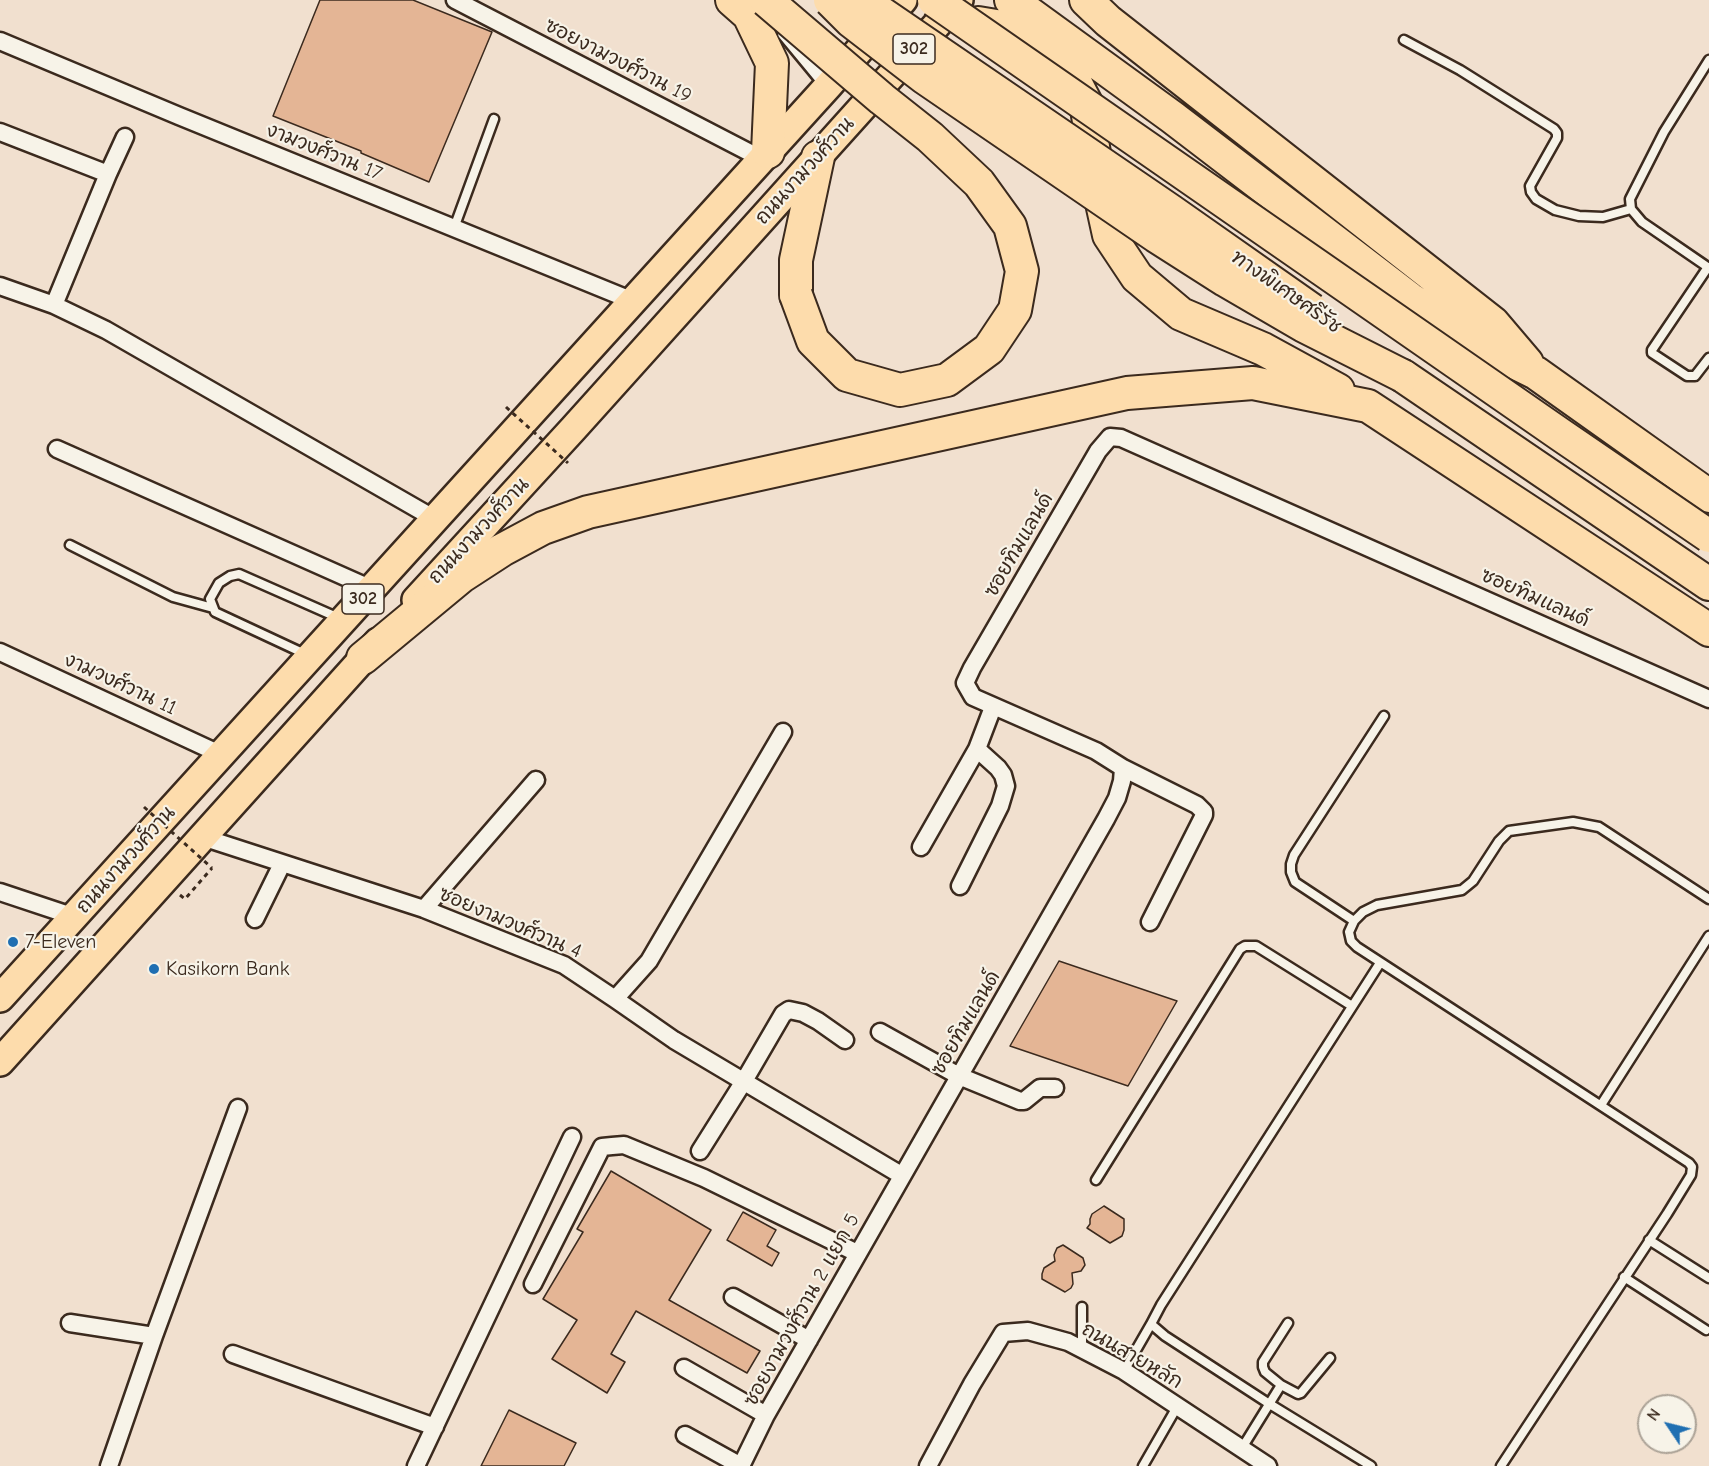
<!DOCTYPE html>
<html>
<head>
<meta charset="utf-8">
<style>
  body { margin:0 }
  #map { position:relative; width:1709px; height:1466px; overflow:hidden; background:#f1e0cf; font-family:"Comic Neue",sans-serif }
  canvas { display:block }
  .north { position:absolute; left:1637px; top:1394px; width:60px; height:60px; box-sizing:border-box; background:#f7f3e8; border:2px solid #aca397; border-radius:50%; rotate:305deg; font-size:16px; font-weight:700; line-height:24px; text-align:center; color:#3b2a1e }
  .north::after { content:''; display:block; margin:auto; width:21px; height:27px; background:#1f6fb2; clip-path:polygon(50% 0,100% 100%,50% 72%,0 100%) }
</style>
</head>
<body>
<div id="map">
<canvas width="1709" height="1466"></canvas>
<div class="north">N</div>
</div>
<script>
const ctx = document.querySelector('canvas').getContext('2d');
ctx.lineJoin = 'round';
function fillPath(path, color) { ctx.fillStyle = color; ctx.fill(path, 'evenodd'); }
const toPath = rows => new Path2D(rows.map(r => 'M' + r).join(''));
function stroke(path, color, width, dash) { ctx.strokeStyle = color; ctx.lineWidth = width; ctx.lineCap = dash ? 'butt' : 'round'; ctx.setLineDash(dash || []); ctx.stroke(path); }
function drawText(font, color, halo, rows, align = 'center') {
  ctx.font = font + ' "Comic Neue","Playpen Sans Thai",sans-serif'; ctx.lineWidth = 4.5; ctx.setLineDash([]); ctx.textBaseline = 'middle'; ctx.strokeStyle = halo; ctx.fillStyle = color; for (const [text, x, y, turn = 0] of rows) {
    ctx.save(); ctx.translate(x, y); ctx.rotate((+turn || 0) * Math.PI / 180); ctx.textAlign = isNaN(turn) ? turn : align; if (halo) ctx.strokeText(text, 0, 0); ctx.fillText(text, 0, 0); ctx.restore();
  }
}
const building = toPath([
  [320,0,413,0,492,32,429,182,361,153,361,151,273,116,320,0],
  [1059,961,1177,1001,1128,1086,1010,1046,1059,961],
  [611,1171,711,1230,669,1300,760,1351,747,1373,636,1311,611,1354,625,1362,607,1393,552,1359,577,1320,543,1299,583,1232,577,1229,611,1171],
  [1104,1206,1124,1219,1124,1230,1122,1236,1110,1243,1087,1228,1090,1224,1090,1219,1092,1214,1104,1206],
  [743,1212,776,1230,767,1246,779,1253,772,1266,727,1240,743,1212],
  [1063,1245,1083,1258,1085,1265,1081,1271,1072,1273,1073,1284,1071,1288,1065,1292,1042,1279,1042,1274,1044,1268,1055,1261,1054,1255,1057,1248,1063,1245],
  [509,1410,576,1443,564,1466,481,1466,509,1410]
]);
fillPath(building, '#e4b595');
stroke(building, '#3b2a1e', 1.5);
const service = toPath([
  [1404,40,1460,70,1554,129,1557,133,1557,138,1530,186,1531,192,1536,199,1555,210,1579,216,1603,217,1631,209],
  [1709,60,1664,132,1630,199,1631,209,1642,222,1709,268],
  [454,228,494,119],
  [1708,267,1652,350,1652,353,1687,376,1695,376,1709,358],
  [70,545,173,597,213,608],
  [305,654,215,612,210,599,219,583,230,576,239,574,341,619],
  [1354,921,1295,882,1291,872,1291,864,1294,855,1384,716],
  [1601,1105,1709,936],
  [1096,1180,1240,949,1245,946,1256,946,1352,1006],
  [1649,1240,1709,1278],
  [1624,1277,1706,1330],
  [1082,1307,1082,1349],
  [1124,1371,1151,1324],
  [1281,1385,1298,1394,1301,1393,1330,1358],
  [1242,1448,1281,1385,1265,1372,1263,1367,1263,1362,1288,1323],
  [1143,1466,1177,1407],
  [1371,1466,1268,1403,1165,1336,1151,1324,1161,1305,1380,963],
  [1501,1466,1667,1214,1691,1175,1692,1167,1689,1163,1357,947,1351,941,1349,932,1354,921,1363,912,1377,905,1462,890,1473,881,1499,841,1509,831,1573,822,1599,827,1709,899]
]);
const minor = toPath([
  [455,0,762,159],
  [786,33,829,85],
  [0,41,179,116,633,301],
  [0,132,108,174],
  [0,286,54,305,106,330,435,519],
  [54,305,108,174,125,137],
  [57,449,372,589],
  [0,652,222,755],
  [202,837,424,909,564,965,615,999,674,1040,901,1175],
  [921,847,977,749],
  [960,886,1000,806,1006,786,1003,775,998,768,977,749,993,707],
  [0,892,75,917],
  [424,909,536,780],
  [255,919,282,864],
  [1150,922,1204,815,1204,812,1197,805,1123,768,1096,751,973,697,965,683,972,668,1098,451,1110,437,1121,438,1709,699],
  [615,999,649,961,783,732],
  [880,1032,959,1076,1020,1101,1024,1101,1040,1088,1055,1088],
  [700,1151,744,1081,783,1014,789,1010,803,1013,818,1021,845,1040],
  [533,1284,602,1147,612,1146,624,1145,704,1178,857,1253],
  [733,1297,809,1340],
  [70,1323,154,1336],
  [233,1354,435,1427],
  [684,1368,766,1415],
  [685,1435,741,1466],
  [109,1466,154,1336,238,1108],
  [416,1466,572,1137],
  [741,1466,766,1415,1106,819,1117,798,1122,781,1123,768],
  [928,1466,972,1384,1003,1333,1028,1331,1068,1342,1124,1371,1268,1466]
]);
const primary = toPath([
  [416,600,573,429,959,0],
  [0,998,829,85,903,0],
  [0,1062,378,642]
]);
const motorway = toPath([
  [732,0,749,15,772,63,768,152],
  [1011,0,1172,117,1410,299,1475,343,1536,373,1709,496],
  [1086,0,1108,21,1493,323,1527,363],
  [978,23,996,26,1038,51,1072,76,1086,103,1102,203,1109,235,1137,277,1181,314,1263,349,1338,390],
  [796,295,796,260,818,157],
  [1403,376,1709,584],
  [363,658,462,576,502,550,543,528,588,512,1127,393,1253,383,1368,406,1709,630]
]);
stroke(service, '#3b2a1e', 13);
stroke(minor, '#3b2a1e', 21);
stroke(primary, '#3b2a1e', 32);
stroke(motorway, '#3b2a1e', 36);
stroke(toPath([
  [180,895,185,899,212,868]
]), '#3b2a1e', 3, [4.5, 4.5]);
stroke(service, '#f7f3e8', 8);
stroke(minor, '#f7f3e8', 16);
stroke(primary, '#fddcac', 27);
stroke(motorway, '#fddcac', 32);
const motorwayBridge = toPath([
  [766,0,882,99,930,137,979,183,1010,226,1022,271,1015,310,989,349,947,380,900,390,847,375,813,341,796,295],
  [830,0,851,21,925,78,1156,236,1225,280,1304,326,1403,376],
  [862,0,1171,211,1312,310],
  [934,0,1561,435,1709,536]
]);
stroke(motorwayBridge, '#3b2a1e', 36, []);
stroke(toPath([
  [506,407,568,463],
  [144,807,212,868]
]), '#3b2a1e', 3, [4.5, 4.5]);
stroke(motorwayBridge, '#fddcac', 32);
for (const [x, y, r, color] of [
  [13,942,6,"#1f6fb2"],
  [154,969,6,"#1f6fb2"]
]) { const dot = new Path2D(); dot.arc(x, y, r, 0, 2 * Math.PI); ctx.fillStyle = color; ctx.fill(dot); stroke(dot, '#f7f3e8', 2); }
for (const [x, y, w] of [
  [914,49,42],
  [363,599,42]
]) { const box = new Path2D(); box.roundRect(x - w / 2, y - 15, w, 30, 4.5); ctx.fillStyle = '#f7f3e8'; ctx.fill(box); stroke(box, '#3b2a1e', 1.5); }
drawText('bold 18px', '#3b2a1e', null, [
  ["302",914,49],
  ["302",363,599]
]);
drawText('20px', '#3b2a1e', '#f7f3e8', [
  ["ซอยงามวงศ์วาน 19",618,61,27],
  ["งามวงศ์วาน 17",324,152,22],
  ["ถนนงามวงศ์วาน",805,171,-48],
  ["ทางพิเศษศรีรัช",1286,292,35],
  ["ถนนงามวงศ์วาน",479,531,-47],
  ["ซอยทิมแลนด์",1019,545,-60],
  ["ซอยทิมแลนด์",1535,598,24],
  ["งามวงศ์วาน 11",120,684,25],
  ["ถนนงามวงศ์วาน",126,860,-48],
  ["ซอยงามวงศ์วาน 4",510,923,23],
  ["ซอยทิมแลนด์",966,1023,-60],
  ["ซอยงามวงศ์วาน 2 แยก 5",802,1310,-61],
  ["ถนนสายหลัก",1132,1356,30]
]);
drawText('20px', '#3b2a1e', '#f7f3e8', [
  ["7-Eleven",25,942],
  ["Kasikorn Bank",166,969]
], 'left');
</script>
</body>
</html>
